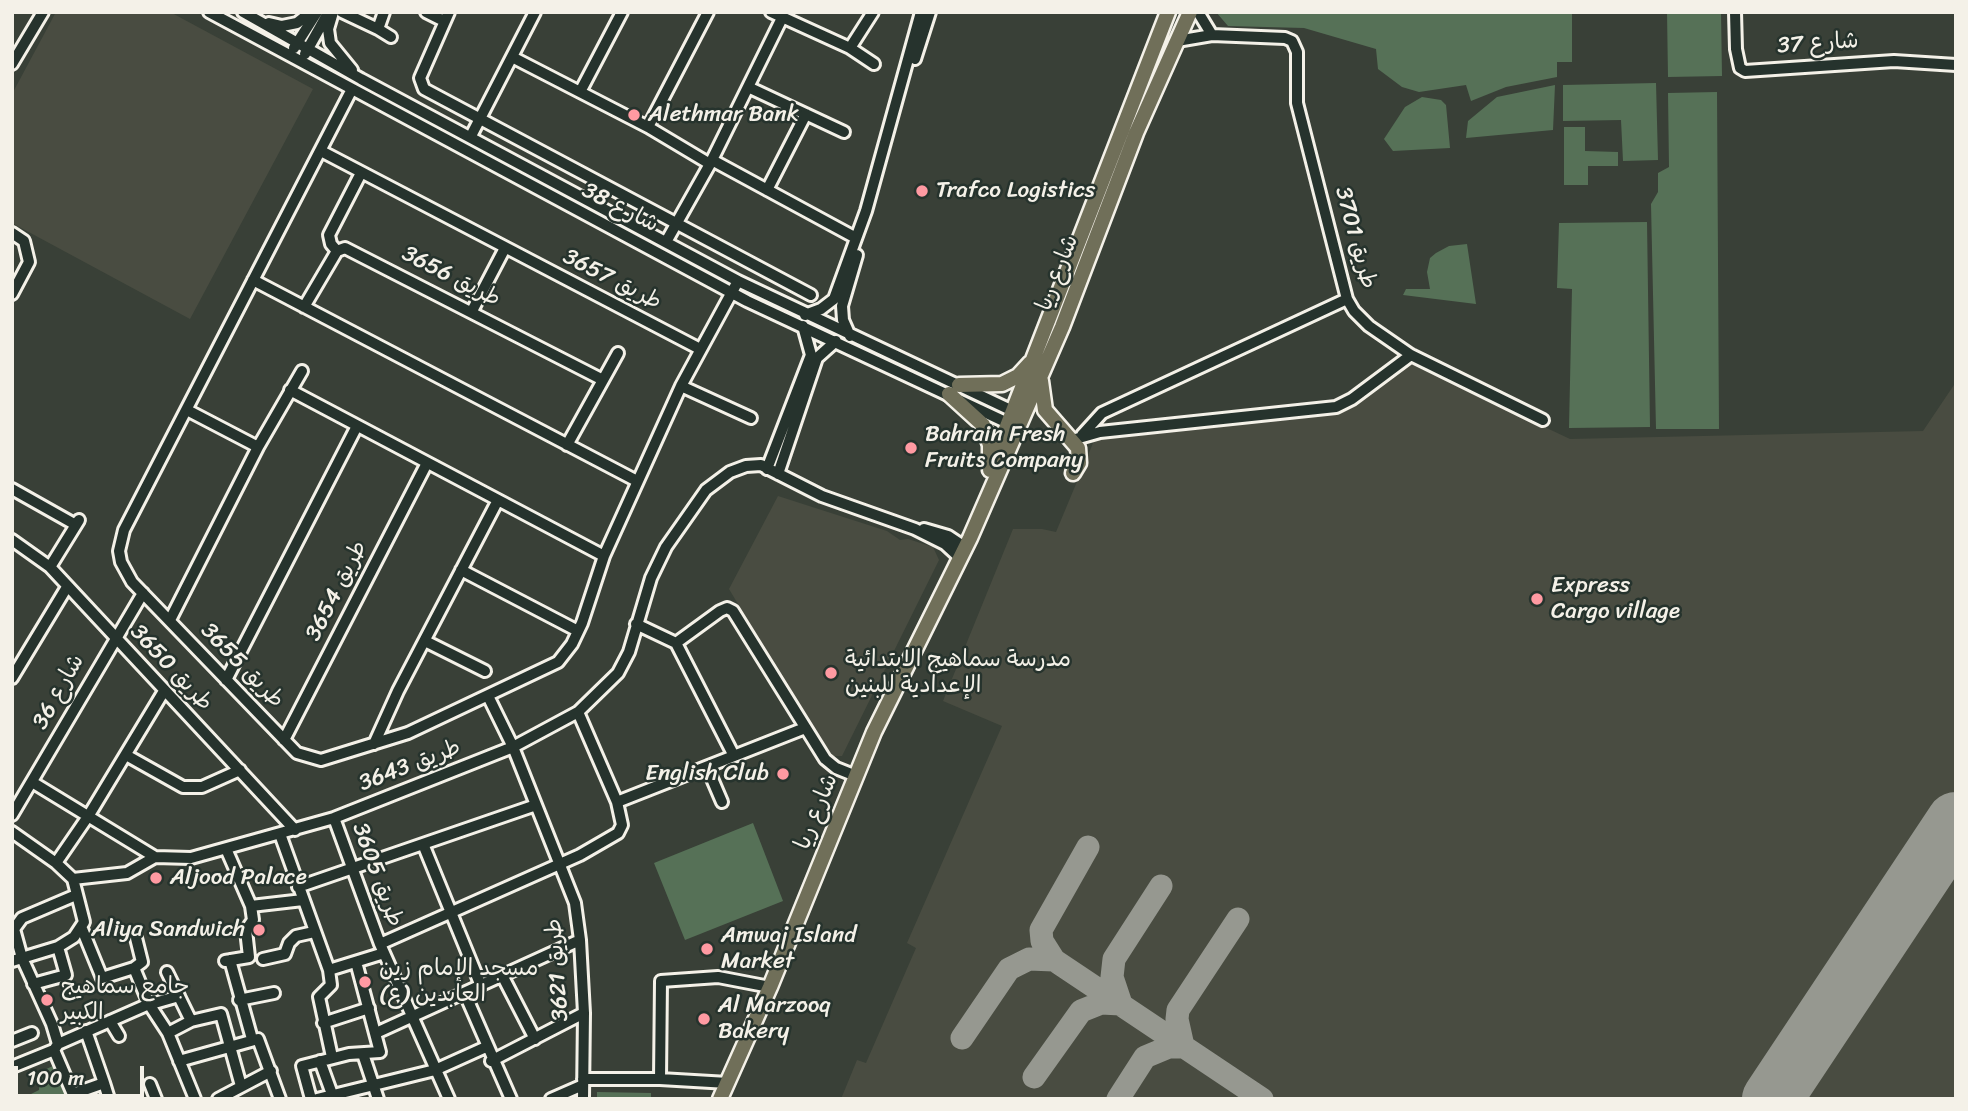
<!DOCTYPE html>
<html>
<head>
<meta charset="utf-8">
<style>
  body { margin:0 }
  #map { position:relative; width:1968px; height:1111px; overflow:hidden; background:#394037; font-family:Sriracha,sans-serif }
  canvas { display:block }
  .frame { position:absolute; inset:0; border:14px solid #f4f1e8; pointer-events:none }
  .scale { position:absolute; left:14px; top:1066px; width:130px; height:32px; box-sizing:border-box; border:4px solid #f4f1e8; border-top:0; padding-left:9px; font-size:21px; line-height:24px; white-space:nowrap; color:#f4f1e8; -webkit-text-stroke:5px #26332d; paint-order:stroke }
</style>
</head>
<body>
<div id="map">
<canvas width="1968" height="1111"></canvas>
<div class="frame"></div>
<div class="scale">100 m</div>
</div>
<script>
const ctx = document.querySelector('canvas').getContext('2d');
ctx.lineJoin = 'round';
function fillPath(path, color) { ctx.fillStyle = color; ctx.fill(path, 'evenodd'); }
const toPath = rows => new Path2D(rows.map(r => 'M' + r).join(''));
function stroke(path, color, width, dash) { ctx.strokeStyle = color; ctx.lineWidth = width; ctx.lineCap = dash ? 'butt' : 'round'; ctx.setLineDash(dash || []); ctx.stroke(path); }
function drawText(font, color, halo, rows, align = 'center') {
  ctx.font = font + ' Sriracha,"Playpen Sans Arabic",sans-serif'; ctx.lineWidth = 5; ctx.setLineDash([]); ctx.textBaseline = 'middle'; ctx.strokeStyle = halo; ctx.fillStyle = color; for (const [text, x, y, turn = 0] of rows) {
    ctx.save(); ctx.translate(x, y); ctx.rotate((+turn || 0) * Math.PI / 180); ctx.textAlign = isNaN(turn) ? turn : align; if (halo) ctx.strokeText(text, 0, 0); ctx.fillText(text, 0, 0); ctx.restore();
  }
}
fillPath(toPath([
  [56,12,170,12,313,89,190,319,12,223,12,94],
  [1409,363,1570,439,1923,431,1956,382,1956,1099,841,1099,857,1060,866,1063,916,948,907,943,1002,726,943,701,1013,529,1042,529,1056,532,1096,436,1345,411],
  [778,496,887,531,900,540,908,539,933,547,939,560,842,756,829,756,729,589]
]), '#494c41');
fillPath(toPath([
  [1216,12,1572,12,1572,62,1557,62,1557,77,1506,87,1471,101,1466,85,1419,92,1402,87,1378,69,1376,49,1304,28,1228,26],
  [1667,12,1721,12,1722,76,1668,77],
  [1656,83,1658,160,1623,161,1621,120,1563,121,1563,85],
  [1555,85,1553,130,1466,138,1468,121,1497,97],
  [1717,92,1719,429,1656,429,1651,204,1658,192,1658,173,1669,167,1668,93],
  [1422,97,1441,100,1446,105,1450,148,1393,151,1384,139,1405,107],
  [1564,127,1585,127,1585,151,1618,152,1618,166,1588,166,1588,185,1564,185],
  [1647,222,1650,427,1569,428,1572,289,1557,288,1559,223],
  [1467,244,1476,304,1403,295,1406,289,1430,289,1427,272,1430,258,1436,253,1449,246],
  [753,823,783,901,685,940,654,863],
  [57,1064,70,1099,21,1099,39,1090,40,1072],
  [597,1092,651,1093,651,1099,597,1099]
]), '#567157');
stroke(toPath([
  [1909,892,1935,861,1956,847],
  [1054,960,1042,941,1041,930,1088,847],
  [962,1038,1009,969,1029,959,1054,960,1262,1099],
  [1183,1046,1177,1019,1178,1010,1238,919],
  [1034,1077,1081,1011,1101,1003,1121,1004,1112,977,1114,959,1161,886],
  [1118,1099,1145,1057,1169,1047,1184,1047],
  [1782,1099,1783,1082]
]), '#969890', 23);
stroke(toPath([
  [1772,1099,1956,822]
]), '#969890', 60);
const minor = toPath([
  [209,12,747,301,1012,425],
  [243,12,361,79,738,281,1017,413],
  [333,12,328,29,330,43,352,70],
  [342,12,378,29],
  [384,12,378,29,391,37],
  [426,12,444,21],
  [449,12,420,78,424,89,811,295],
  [771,12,850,48,874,64],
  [1198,12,1212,35],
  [1735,12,1736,49,1740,68,1745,71,1894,61,1956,65],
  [269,23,282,26,297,23,311,12],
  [1177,41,1212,35,1285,38,1292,41,1297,52,1297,103,1347,299,1354,311,1369,326,1411,355,1543,420],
  [294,48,317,12],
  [850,48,873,12],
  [305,54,328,13],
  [512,57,648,127,710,164],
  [915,59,930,12],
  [12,64,43,12],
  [748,87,844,132],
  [351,91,124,530,119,551,121,562,132,582,297,753,321,760,408,733,558,662,572,644,582,623,604,556,681,386,738,281],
  [580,92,622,12],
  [648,127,708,12],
  [471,136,535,12],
  [321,151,700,349],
  [712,160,856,238],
  [767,190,806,114],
  [12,233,24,241,29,262,12,294],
  [666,242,710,164,782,18],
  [337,251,331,244,329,235,361,173],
  [253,280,637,481],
  [304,307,337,251,345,248,603,380],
  [472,311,505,248],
  [805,315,821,309,834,299,866,211,921,12],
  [850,336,843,320,842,306,857,255],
  [681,386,751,418],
  [290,390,604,556],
  [187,410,258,447],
  [1082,435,1102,413,1347,299],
  [1072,440,1100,432,1336,407,1352,399,1411,355],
  [567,445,618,353],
  [767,469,811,355,803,326],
  [778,474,817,358,836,341],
  [12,489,76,525],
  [924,529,948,536,963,546],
  [12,540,50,567,295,830],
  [50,567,79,520],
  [461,570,578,631],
  [170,620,258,447,302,371],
  [636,624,676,643,734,756],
  [425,641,485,671],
  [676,643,720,611,727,608,733,611,825,759,836,768,856,776],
  [12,678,67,587],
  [226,680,357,426],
  [488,696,513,747,575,903,580,940,584,1013,583,1099],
  [284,740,427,463],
  [374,744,398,691,498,500],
  [126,755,183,787,202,787,240,770],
  [707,767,722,802],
  [32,782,155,857,191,858,334,818,513,747,578,712,618,673,629,652,651,578,666,547,706,490,730,472,746,466,761,465,822,496,915,529,945,544,958,556],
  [617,802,805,728],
  [12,815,143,593],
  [334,818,380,944,449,1099],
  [12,832,56,863,73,879,84,922,74,937,58,947,12,961],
  [280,834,329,970],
  [423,844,481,986],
  [56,863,89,815,164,691],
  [73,879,127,873,155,857],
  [298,887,536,805],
  [251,906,303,900],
  [82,929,102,978,134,968,142,962,136,938],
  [380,944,580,855,618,833,622,825,617,802,578,712],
  [263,959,285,954,289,943,296,936,314,932],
  [230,960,252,1039],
  [225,961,249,957,246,930,253,920,251,906,227,851],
  [134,968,149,1004,168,1033,195,1099],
  [167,972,191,1021],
  [503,977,535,1039],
  [33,984,66,975,58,947],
  [465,994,511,1099],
  [239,1000,274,993],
  [151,1004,179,996],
  [110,1021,119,1036],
  [323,1023,369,1008],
  [86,1031,104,1083],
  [168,1033,191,1021,221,1014,241,1086],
  [376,1033,580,940],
  [12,1041,32,1033],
  [58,1044,149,1004],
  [54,1050,58,1044,52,1024,22,958,14,929,22,918,76,895],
  [54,1050,75,1099],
  [363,1054,378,1099],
  [332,1057,319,997,331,985,329,970,384,953],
  [179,1061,258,1039,280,1099],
  [320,1061,333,1097],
  [491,1061,584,1013],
  [12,1067,54,1050],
  [583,1079,660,1079,728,1083],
  [660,1079,661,981,718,977,770,987],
  [150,1084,156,1099],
  [73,1094,104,1083,109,1099],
  [218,1099,271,1071],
  [311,1099,302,1066,349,1054,380,1052,356,962],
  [317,1099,435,1070,486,1047],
  [551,1099,583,1085]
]);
const major = toPath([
  [1041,381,1045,410,1078,448,1079,463,1073,473],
  [959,385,1002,384,1018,376,1030,363],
  [949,394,983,425,990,445,990,459],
  [990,470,1168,12],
  [720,1099,770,987,874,732,970,538,1062,327,1136,133,1190,12]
]);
stroke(minor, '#f4f1e8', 16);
stroke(major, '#f4f1e8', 19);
stroke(minor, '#26332d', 10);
stroke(major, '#706f59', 14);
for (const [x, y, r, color] of [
  [634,115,7,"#ff9aa2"],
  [922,191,7,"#ff9aa2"],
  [911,448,7,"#ff9aa2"],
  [1537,599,7,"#ff9aa2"],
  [831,673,7,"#ff9aa2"],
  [783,774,7,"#ff9aa2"],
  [156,878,7,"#ff9aa2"],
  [259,930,7,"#ff9aa2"],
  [707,949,7,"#ff9aa2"],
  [365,982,7,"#ff9aa2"],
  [47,1000,7,"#ff9aa2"],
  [704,1019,7,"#ff9aa2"]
]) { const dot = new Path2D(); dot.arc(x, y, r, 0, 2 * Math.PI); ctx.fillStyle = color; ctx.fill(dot); stroke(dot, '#26332d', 2.5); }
drawText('23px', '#f4f1e8', '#26332d', [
  ["شارع 37",1818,44,-4],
  ["شارع 38",620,208,27],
  ["طريق 3701",1355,238,75],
  ["شارع ريا",1058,273,-69],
  ["طريق 3656",451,277,27],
  ["طريق 3657",612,280,27],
  ["طريق 3654",337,591,-63],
  ["طريق 3655",242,666,46],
  ["طريق 3650",171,668,47],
  ["شارع 36",59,692,-61],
  ["طريق 3643",410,766,-21],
  ["شارع ريا",817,812,-68],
  ["طريق 3605",377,875,70],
  ["طريق 3621",558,970,-94]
]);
drawText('23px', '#f4f1e8', '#26332d', [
  ["Alethmar Bank",648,115],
  ["Trafco Logistics",936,191],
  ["Bahrain Fresh",925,435],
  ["Fruits Company",925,461],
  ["Express",1551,586],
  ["Cargo village",1551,612],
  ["مدرسة سماهيج الابتدائية",845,660],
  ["الإعدادية للبنين",845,686],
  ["English Club",769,774,"right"],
  ["Aljood Palace",170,878],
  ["Aliya Sandwich",245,930,"right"],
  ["Amwaj Island",721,936],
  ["Market",721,962],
  ["مسجد الإمام زين",379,969],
  ["العابدين (ع)",379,995],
  ["جامع سماهيج",61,987],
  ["الكبير",61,1013],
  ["Al Marzooq",718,1006],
  ["Bakery",718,1032]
], 'left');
</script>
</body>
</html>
